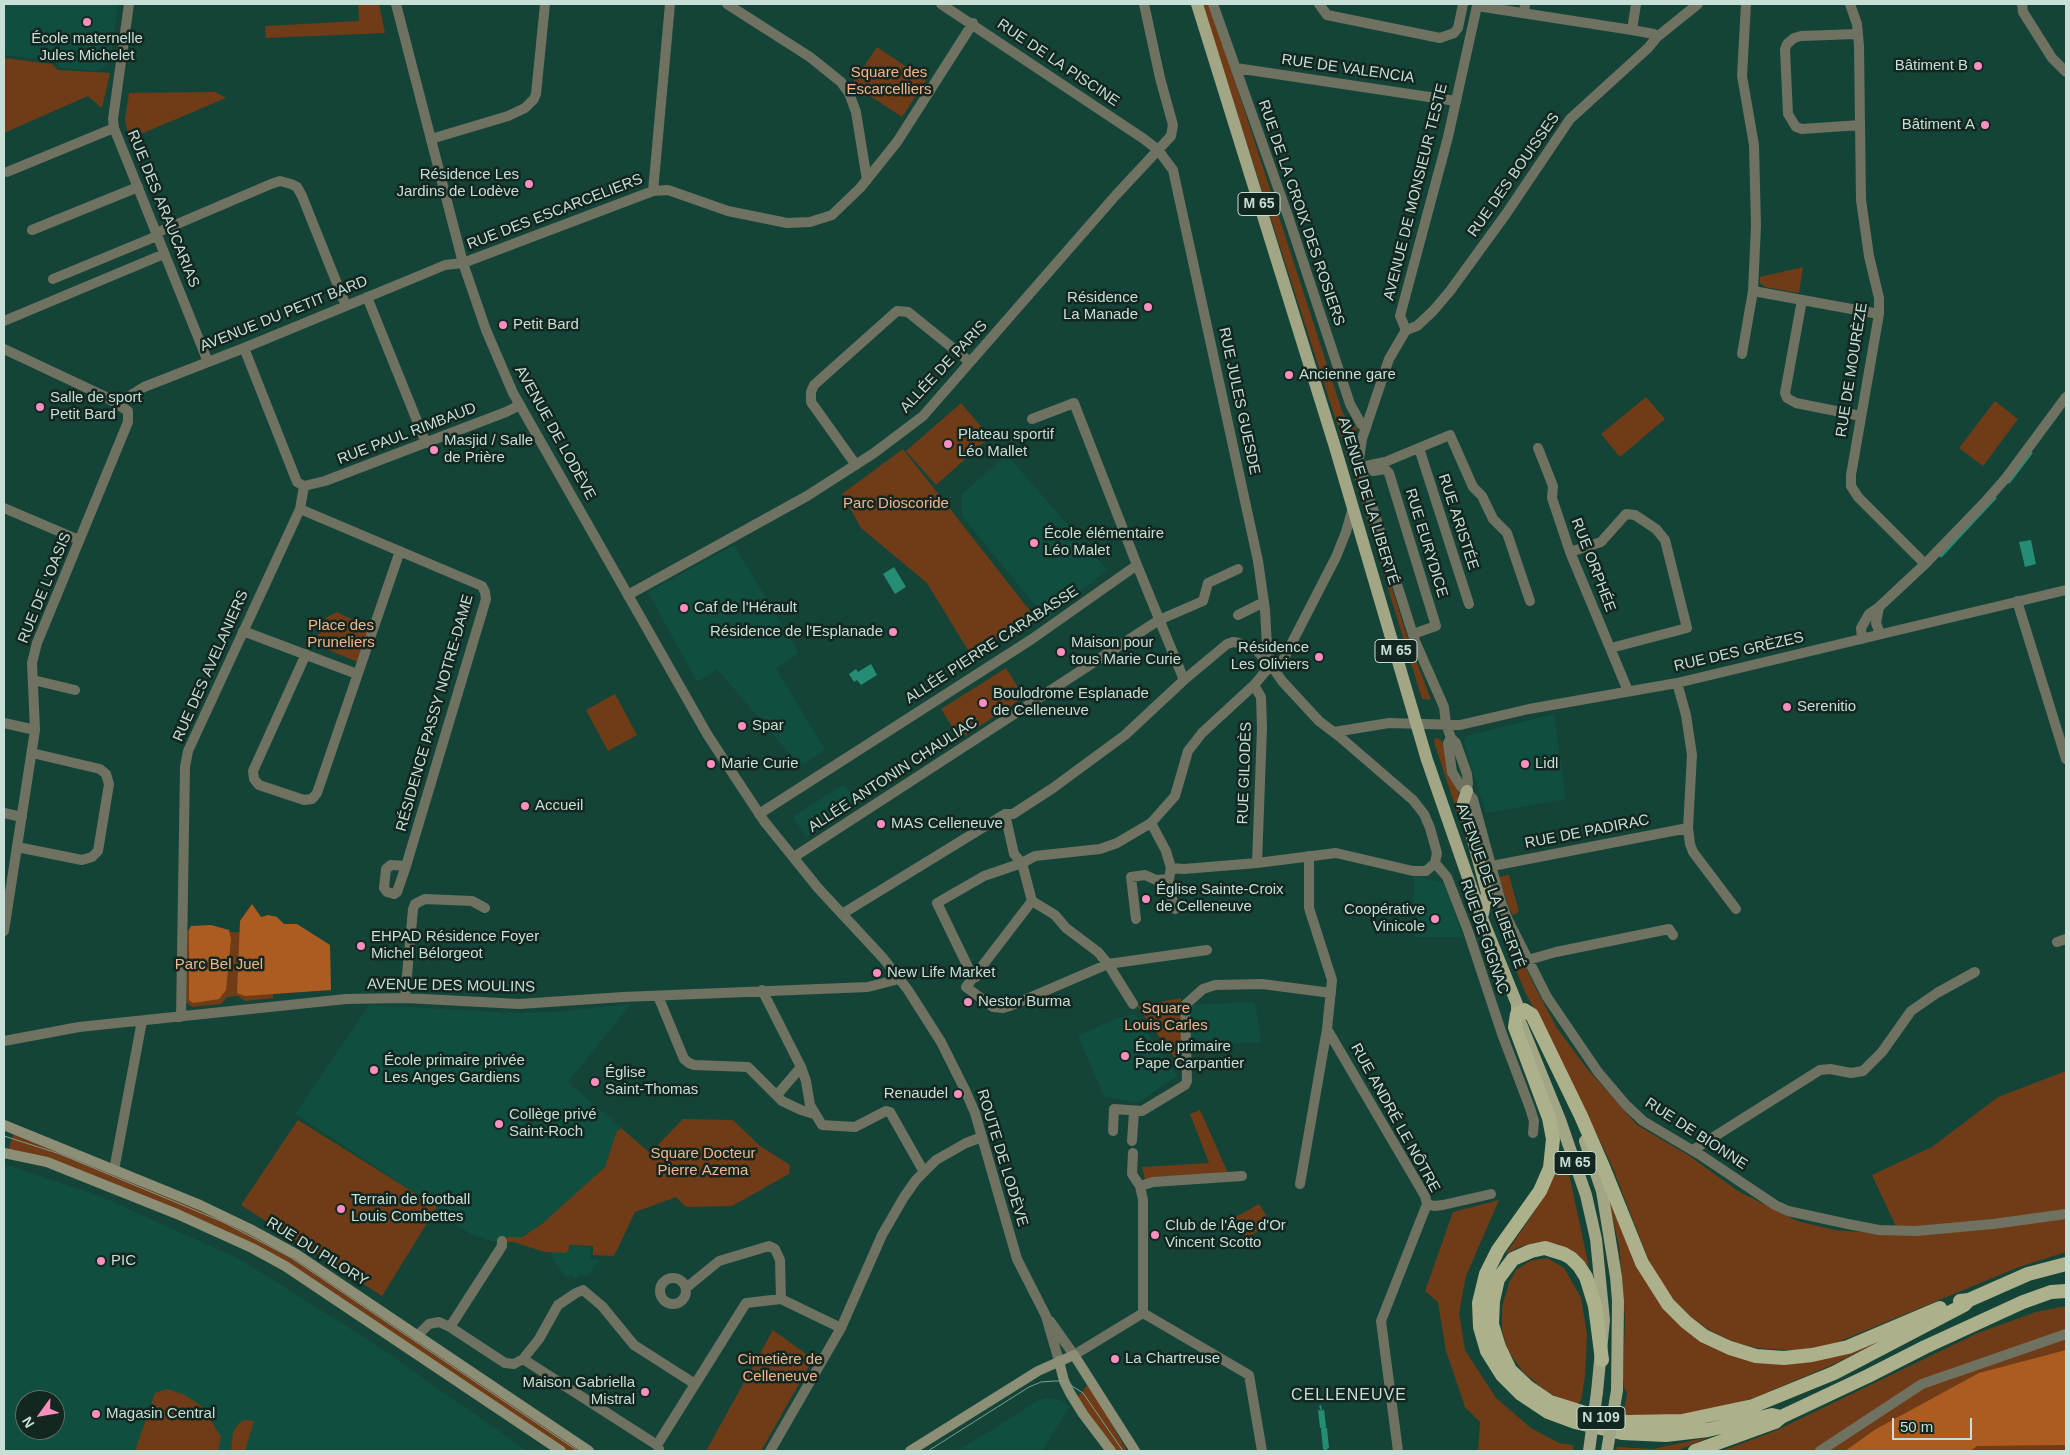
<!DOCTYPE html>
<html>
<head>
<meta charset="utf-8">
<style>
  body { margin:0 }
  #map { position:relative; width:2070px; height:1455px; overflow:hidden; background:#144438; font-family:Arial,sans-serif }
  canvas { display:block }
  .frame { position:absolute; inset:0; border:5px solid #c7dfd6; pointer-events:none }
  .north { position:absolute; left:15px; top:1390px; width:50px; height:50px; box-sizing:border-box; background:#132620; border:1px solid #5b7069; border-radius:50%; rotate:238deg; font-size:14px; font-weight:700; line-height:20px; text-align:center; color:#c7dfd6 }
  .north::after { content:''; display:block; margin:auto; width:18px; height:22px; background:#fd8ec0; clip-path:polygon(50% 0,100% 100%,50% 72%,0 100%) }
  .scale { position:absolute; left:1892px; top:1418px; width:80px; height:22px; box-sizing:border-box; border:2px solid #c7dfd6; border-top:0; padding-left:6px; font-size:15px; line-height:18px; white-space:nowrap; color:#c7dfd6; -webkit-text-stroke:4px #132620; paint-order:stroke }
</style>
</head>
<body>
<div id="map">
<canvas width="2070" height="1455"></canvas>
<div class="frame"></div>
<div class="north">N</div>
<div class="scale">50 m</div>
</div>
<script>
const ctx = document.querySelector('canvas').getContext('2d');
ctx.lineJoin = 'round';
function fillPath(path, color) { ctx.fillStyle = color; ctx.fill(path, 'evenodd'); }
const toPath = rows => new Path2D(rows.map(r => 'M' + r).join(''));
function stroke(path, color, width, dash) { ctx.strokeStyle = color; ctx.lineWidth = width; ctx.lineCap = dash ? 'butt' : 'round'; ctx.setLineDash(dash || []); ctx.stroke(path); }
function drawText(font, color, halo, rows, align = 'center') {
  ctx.font = font + ' Arial,sans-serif'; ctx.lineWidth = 5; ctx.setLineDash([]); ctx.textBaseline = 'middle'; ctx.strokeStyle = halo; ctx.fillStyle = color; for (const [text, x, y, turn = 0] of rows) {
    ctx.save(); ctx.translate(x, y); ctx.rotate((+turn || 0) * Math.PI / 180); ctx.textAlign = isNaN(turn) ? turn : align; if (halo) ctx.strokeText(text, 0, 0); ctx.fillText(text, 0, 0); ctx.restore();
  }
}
fillPath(toPath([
  [4,4,118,4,110,62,99,71,60,68,54,61,4,55],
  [1007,455,1107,570,1047,620,962,516,962,494],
  [734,545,799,653,776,668,825,750,800,766,717,669,697,682,648,592],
  [1554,714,1566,799,1486,813,1464,742,1466,736],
  [844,784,857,804,806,837,793,817],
  [1414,875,1444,883,1463,937,1414,937],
  [1255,1002,1261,1042,1189,1046,1188,1005],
  [631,1004,568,1082,621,1128,616,1133,605,1167,542,1224,521,1237,507,1237,499,1243,471,1234,435,1211,437,1207,295,1114,369,1005,517,1013,555,1012],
  [1135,1014,1177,1076,1138,1103,1104,1096,1078,1036,1118,1018],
  [4,1164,102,1197,241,1260,373,1343,527,1451,4,1451],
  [25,1400,55,1400,55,1430,25,1430],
  [570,1246,591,1247,590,1259,600,1260,586,1277,581,1274,575,1279,571,1274,566,1277,551,1257,551,1252,566,1253,570,1250],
  [1047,1398,1058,1399,1070,1406,1042,1451,958,1451,1039,1400]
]), '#104e3f');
fillPath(toPath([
  [358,4,379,4,385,33,266,38,265,26,359,21],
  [1202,4,1210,4,1342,411,1348,421,1357,428,1350,452,1405,630,1431,700,1422,699,1348,458],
  [877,47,926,80,902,117,852,84],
  [4,58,52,64,58,70,110,73,102,108,88,96,4,133],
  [215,92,226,98,129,139,125,119,129,93],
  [1803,267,1799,293,1765,287,1760,283,1760,277],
  [1646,397,1665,419,1620,457,1601,434],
  [1995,401,2018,419,1983,466,1959,448],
  [961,403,990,437,936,485,906,451],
  [903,449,1034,616,971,655,927,583,861,528,842,494],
  [337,612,369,628,358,662,314,644,327,617],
  [1006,668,1024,697,960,739,941,709],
  [615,694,637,735,608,751,586,710],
  [1435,738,1440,739,1446,750,1459,791,1458,800,1470,851,1434,742],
  [1509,875,1519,912,1513,915,1508,905,1499,877],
  [1504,921,1535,987,1557,1028,1585,1066,1637,1125,1688,1155,1738,1191,1797,1221,1835,1230,1900,1235,1872,1175,1932,1147,1998,1097,2066,1071,2066,1252,2019,1267,1833,1344,1802,1351,1757,1348,1734,1342,1709,1330,1692,1318,1675,1301,1660,1281,1649,1261,1612,1166,1555,1047,1525,992,1498,925],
  [186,930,273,934,273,998,246,1001,238,996,227,997,221,1004,192,1007,186,1002],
  [1181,998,1182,1068,1137,1006],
  [1200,1110,1228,1173,1145,1180,1142,1167,1209,1163,1190,1114],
  [683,1119,733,1120,760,1146,790,1165,789,1174,732,1206,686,1207,676,1197,635,1212,614,1256,593,1255,593,1246,569,1245,569,1250,566,1253,545,1252,513,1242,506,1242,507,1237,522,1237,542,1224,605,1167,616,1133,621,1128,650,1153],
  [298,1120,437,1207,382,1296,241,1205],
  [14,1132,247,1230,273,1244,584,1451,565,1451,264,1251,8,1151],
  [1562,1162,1567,1165,1589,1267,1577,1254,1558,1244,1539,1242,1519,1247,1505,1255,1540,1203,1556,1168],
  [1608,1197,1638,1266,1650,1288,1665,1308,1756,1361,1889,1337,1830,1366,1751,1399,1718,1409,1682,1418,1623,1417,1627,1393,1624,1388,1623,1378,1625,1321,1623,1289,1619,1246],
  [1499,1200,1466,1276,1459,1313,1465,1350,1496,1398,1531,1428,1559,1443,1573,1445,1573,1451,1478,1451,1480,1422,1465,1407,1446,1351,1438,1302,1425,1291,1453,1212],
  [1259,1204,1271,1223,1246,1238,1234,1218],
  [1547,1258,1564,1268,1581,1298,1587,1334,1585,1377,1581,1400,1576,1406,1547,1392,1523,1372,1507,1349,1502,1330,1502,1307,1509,1283,1516,1270,1530,1261],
  [2066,1306,2066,1451,1722,1451,1775,1431,1978,1333,2036,1312],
  [773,1330,813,1359,761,1451,706,1451],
  [1088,1384,1105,1412,1127,1451,1114,1451,1084,1410,1085,1407,1077,1398],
  [167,1389,185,1395,203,1407,221,1437,218,1451,135,1451,155,1393],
  [245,1420,254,1421,245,1451,231,1451,233,1432,239,1423],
  [1709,1437,1677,1451,1616,1451,1617,1447,1653,1449]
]), '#703c17');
fillPath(toPath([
  [252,904,261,917,268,915,277,917,284,924,297,924,330,945,331,990,245,996,237,993,240,921],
  [211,925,229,930,231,939,226,990,219,999,193,1003,189,1000,189,930,191,926],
  [2066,1350,2066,1445,1977,1446,1970,1451,1845,1451,1876,1429,1979,1373]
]), '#ad5c21');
fillPath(toPath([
  [2031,540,2036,564,2025,567,2019,542],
  [894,567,906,587,895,594,883,574],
  [871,664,877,675,861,685,857,680,854,682,849,674,856,669,858,672],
  [1321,1405,1322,1411,1324,1409,1326,1427,1325,1428,1327,1428,1329,1448,1327,1449,1327,1451,1323,1449,1321,1429,1323,1428,1320,1428,1318,1410,1321,1411,1319,1406]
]), '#248d73');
stroke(toPath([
  [2009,482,2031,453],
  [1941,556,1995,498]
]), '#248d73', 3);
stroke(toPath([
  [129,4,113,119,114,128,208,362],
  [727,4,810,57,841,82,849,93,856,112,867,180],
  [941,4,1144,139,1158,150,1173,170,1258,561,1265,610,1267,646,1271,665],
  [1213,4,1289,219,1350,404,1361,424,1366,428],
  [1319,4,1327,15,1440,38,1454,33,1458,28,1463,4],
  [1850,4,1857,24,1859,46,1861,200,1869,256,1879,298,1879,314,1851,475,1851,486,1858,497,1925,564],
  [2022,4,2023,12,2052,58,2066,72],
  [1524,13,1525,4],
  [1632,30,1636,4],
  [1857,34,1801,36,1794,38,1787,44,1785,49,1788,114,1796,127,1802,129,1860,125],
  [1236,68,1456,101],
  [431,139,508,116,525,108,534,99,536,94,545,4],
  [7,172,114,128],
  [653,191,670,4],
  [32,230,138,187],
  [156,233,271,184,280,181,291,184,297,187,302,196,346,306],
  [53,279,157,236],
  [1753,291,1879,314],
  [367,297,426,443],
  [1802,300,1785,393,1787,398,1796,403,1861,416],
  [4,321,164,254],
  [1406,330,1389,359,1362,439,1359,459,1367,490,1415,641,1444,707,1446,724,1451,738,1456,743,1467,774,1468,783,1467,791],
  [244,348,297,482,304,486],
  [4,349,104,396,128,411,128,422,37,643,32,663,35,730,4,931],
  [1742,354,1753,291,1756,226,1754,145,1742,76,1746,4],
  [121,405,131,395,144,387,244,348,409,280,445,265,463,263,653,191,668,190,728,211,787,223,810,222,832,215,860,188,897,142,973,23],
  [1032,419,1074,403,1137,565,1184,680],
  [1419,448,1469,604],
  [1538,448,1553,486,1552,498,1570,552,1628,691],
  [856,465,811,402,811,392,814,385,897,311,908,312,970,362],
  [1361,467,1385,462,1450,435,1473,487,1482,496,1493,519,1507,533,1530,601],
  [1373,471,1385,469,1389,473,1436,626,1413,634],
  [304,486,325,481,506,412,520,405],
  [4,508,79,540],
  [300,509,482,586,485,592,486,599,406,866,397,892,394,894,387,892,384,888,386,869,391,865,406,866],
  [1570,552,1601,542,1626,514,1635,515,1656,529,1665,540,1687,628,1611,648],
  [628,595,807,496,874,453,923,416,1116,195,1171,136,1173,125,1160,78,1144,4],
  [2017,601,2066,759],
  [1879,607,1876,623,1880,634],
  [1238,615,1264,602],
  [243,631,357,674],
  [1862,639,1861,628,1869,614,1879,607,1925,564,1984,503,2006,478,2066,397],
  [306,654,253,771,254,779,259,785,304,800,312,799,317,793,400,551],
  [33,680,75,690],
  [1677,683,1686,715,1692,755,1688,828,1690,844,1693,852,1736,909],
  [1254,685,1261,697,1262,728,1257,863],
  [4,723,35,730],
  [1334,732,1389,723,1460,725,1529,709,1677,683,2066,590],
  [1451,738,1448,743,1452,772,1460,785,1473,799,1501,902,1508,920,1547,997,1598,1072,1626,1105,1643,1121,1702,1156,1775,1205,1788,1211,1848,1224,1879,1230,1916,1231,1993,1224,2066,1214],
  [4,813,22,817],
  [759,814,1032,639,1137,565],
  [1005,814,1014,854,1022,863,1032,901],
  [1151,823,1166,851,1171,868,1169,879,1170,891,1175,909],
  [17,847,82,860,92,857,98,851,109,784,106,774,100,769,32,753],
  [1309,856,1309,908,1332,980,1327,1029,1425,1196,1427,1204,1381,1321,1398,1451],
  [794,857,1159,620,1203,601,1208,583,1238,569],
  [1435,863,1447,877,1468,931,1502,1034,1530,1108,1534,1121,1533,1133],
  [1492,866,1688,828],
  [1171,868,1184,869,1257,863,1336,853,1413,871,1426,871,1435,863],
  [1032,901,966,987,993,1007,1003,1008,1010,1006,1108,964,1207,950],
  [1032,901,1055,915,1066,928,1098,952,1108,964,1133,1004],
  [842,914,1005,814,1013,814,1053,788,1125,735,1184,680,1227,644,1233,642,1239,643,1257,651,1271,665,1282,681,1319,721,1340,737,1413,800,1424,814,1430,828,1437,853,1435,863],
  [1136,919,1131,877,1145,875,1156,880,1169,879],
  [2057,942,2066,939],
  [1528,960,1556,952,1669,929,1673,935],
  [976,977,968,967,937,903,984,876,1022,863,1035,856,1100,849,1117,843,1151,823,1175,796,1188,751,1202,733,1254,685,1271,665,1283,660,1336,557,1346,532,1353,507],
  [762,990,801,1067,806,1081,810,1105,822,1125,855,1127,886,1111,890,1112,924,1172],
  [658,996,684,1059,689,1063,694,1065,748,1067,782,1101,801,1110,814,1114],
  [405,998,413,909,415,904,425,899,472,901,485,908],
  [181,1017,185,767,188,751,300,509,304,486],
  [4,1041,79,1027,346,999,405,998,519,1004,623,997,868,987,899,979],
  [777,1095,801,1067],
  [1113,1131,1114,1109,1142,1111,1185,1085,1187,1081,1185,1005,1203,989,1215,985,1262,984,1331,993],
  [1132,1141,1134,1112],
  [1693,1150,1820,1070,1830,1069,1851,1073,1863,1071,1882,1052,1911,1011,1937,993,1975,972],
  [1133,1153,1132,1174,1140,1186],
  [114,1170,142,1021],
  [1300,1184,1327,1029],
  [1427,1204,1434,1206,1443,1205,1491,1194],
  '660 1291a13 13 0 1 1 26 0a13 13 0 1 1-26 0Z',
  [686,1288,719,1261,769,1246,775,1249,780,1260,781,1299],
  [1143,1313,1143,1200,1140,1186,1153,1182,1242,1176],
  [1143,1313,1249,1375,1262,1451],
  [450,1327,502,1246,502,1241],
  [417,1336,429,1324,439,1322,450,1327,505,1363,514,1364,523,1359,657,1445],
  [1074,1355,1143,1313],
  [523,1359,539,1339,558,1305,576,1293,583,1290,602,1306,634,1345,695,1384],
  [659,1449,657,1445,746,1303,781,1299,841,1328],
  [770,1451,841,1328,882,1235,904,1197,916,1180,936,1160,966,1143,982,1137],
  [1820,1451,1922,1384,2066,1334]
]), '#6f7161', 10);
stroke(toPath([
  [396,4,463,263,486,330,513,393,707,734,735,777,764,821,818,888,883,958,908,990,941,1042,966,1092,975,1113,1017,1259,1046,1316,1059,1361],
  [1657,37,1654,34,1632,30,1477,6,1448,137,1400,316,1406,330,1417,326,1433,311,1450,291,1506,214,1570,119,1648,48,1657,37,1698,4],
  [1050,1321,1074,1355]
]), '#6f7161', 10);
stroke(toPath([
  [4,1125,200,1205,250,1229,296,1254,589,1451],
  [4,1153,47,1162,177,1214,252,1248,285,1266,561,1451],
  [1059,1361,1064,1381,1070,1393,1083,1414,1111,1451],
  [910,1451,1038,1371,1074,1355,1135,1451]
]), '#8c8f75', 10);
stroke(toPath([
  [1197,4,1335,447,1427,760,1482,918,1517,1004,1517,1014,1560,1120,1586,1195,1596,1239,1604,1320,1597,1392],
  [1467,791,1463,803,1487,893,1482,918],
  [1585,1141,1602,1191,1616,1277,1618,1301,1617,1390]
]), '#a2a684', 12);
stroke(toPath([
  [1524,1010,1532,1015,1581,1116,1604,1169,1642,1263,1668,1304,1686,1322,1704,1336,1730,1348,1756,1356,1784,1358,1812,1355,1848,1347,1940,1308],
  [1517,1014,1515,1027,1549,1118,1553,1139,1550,1168,1540,1191,1498,1250,1486,1274,1479,1303,1480,1327,1487,1351,1502,1375,1521,1394,1548,1412,1575,1422,1622,1433,1666,1435,1708,1430,1772,1415,1781,1417],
  [1960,1301,1969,1300,2028,1274,2066,1264],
  [1602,1360,1595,1306,1586,1277,1579,1266,1571,1258,1564,1254,1545,1248,1531,1251,1513,1259,1498,1279,1493,1301,1492,1324,1499,1347,1510,1370,1528,1387,1550,1402,1604,1419,1627,1422,1682,1421,1753,1406,1834,1373,1964,1305,1969,1300],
  [1695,1451,1775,1422,1781,1417,1868,1376,1925,1347,2023,1302,2051,1292,2066,1291]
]), '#acb08b', 14);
stroke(toPath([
  [4,1136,60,1154,223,1222,290,1257,578,1451],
  [928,1451,1029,1387,1041,1382,1055,1381,1064,1381,1083,1393,1123,1451]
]), '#7c9e94', 1);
stroke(toPath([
  [1589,1451,1597,1392],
  [1607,1451,1617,1390]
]), '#a2a684', 12);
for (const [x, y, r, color] of [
  [87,22,5,"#fd8ec0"],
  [1978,66,5,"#fd8ec0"],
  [1985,125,5,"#fd8ec0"],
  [529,184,5,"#fd8ec0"],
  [1148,307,5,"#fd8ec0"],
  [503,325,5,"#fd8ec0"],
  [1289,375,5,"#fd8ec0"],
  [40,407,5,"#fd8ec0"],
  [948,444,5,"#fd8ec0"],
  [434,450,5,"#fd8ec0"],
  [1034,543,5,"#fd8ec0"],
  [684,608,5,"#fd8ec0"],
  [893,632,5,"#fd8ec0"],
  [1061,652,5,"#fd8ec0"],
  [1319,657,5,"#fd8ec0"],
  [983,703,5,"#fd8ec0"],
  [1787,707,5,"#fd8ec0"],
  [742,726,5,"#fd8ec0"],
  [711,764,5,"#fd8ec0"],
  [1525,764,5,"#fd8ec0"],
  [525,806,5,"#fd8ec0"],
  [881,824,5,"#fd8ec0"],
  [1146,899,5,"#fd8ec0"],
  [1435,919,5,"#fd8ec0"],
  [361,946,5,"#fd8ec0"],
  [877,973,5,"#fd8ec0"],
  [968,1002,5,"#fd8ec0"],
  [1125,1056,5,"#fd8ec0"],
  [374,1070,5,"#fd8ec0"],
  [595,1082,5,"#fd8ec0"],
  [958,1094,5,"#fd8ec0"],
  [499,1124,5,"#fd8ec0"],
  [341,1209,5,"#fd8ec0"],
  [1155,1235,5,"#fd8ec0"],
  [101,1261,5,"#fd8ec0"],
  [1115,1359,5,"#fd8ec0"],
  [645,1392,5,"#fd8ec0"],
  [96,1414,5,"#fd8ec0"]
]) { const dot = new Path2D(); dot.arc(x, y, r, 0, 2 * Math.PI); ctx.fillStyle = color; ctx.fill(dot); stroke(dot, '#132620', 2); }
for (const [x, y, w] of [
  [1259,204,42],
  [1396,651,42],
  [1575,1163,42],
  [1601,1418,48]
]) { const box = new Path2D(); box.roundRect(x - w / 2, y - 11.5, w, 23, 4); ctx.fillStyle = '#132620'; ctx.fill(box); stroke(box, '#c7dfd6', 1); }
drawText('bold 14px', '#c7dfd6', null, [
  ["M 65",1259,204],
  ["M 65",1396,651],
  ["M 65",1575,1163],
  ["N 109",1601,1418]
]);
drawText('15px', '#c7dfd6', '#132620', [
  ["École maternelle",87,39,"center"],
  ["Jules Michelet",87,56,"center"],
  ["Bâtiment B",1968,66,"right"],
  ["Bâtiment A",1975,125,"right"],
  ["Résidence Les",519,175,"right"],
  ["Jardins de Lodève",519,192,"right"],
  ["Résidence",1138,298,"right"],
  ["La Manade",1138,315,"right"],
  ["Petit Bard",513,325],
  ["Ancienne gare",1299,375],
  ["Salle de sport",50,398],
  ["Petit Bard",50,415],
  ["Plateau sportif",958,435],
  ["Léo Mallet",958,452],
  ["Masjid / Salle",444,441],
  ["de Prière",444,458],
  ["École élémentaire",1044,534],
  ["Léo Malet",1044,551],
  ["Caf de l'Hérault",694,608],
  ["Résidence de l'Esplanade",883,632,"right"],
  ["Maison pour",1071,643],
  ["tous Marie Curie",1071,660],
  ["Résidence",1309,648,"right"],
  ["Les Oliviers",1309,665,"right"],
  ["Boulodrome Esplanade",993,694],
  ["de Celleneuve",993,711],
  ["Serenitio",1797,707],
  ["Spar",752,726],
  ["Marie Curie",721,764],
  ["Lidl",1535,764],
  ["Accueil",535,806],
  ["MAS Celleneuve",891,824],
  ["Église Sainte-Croix",1156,890],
  ["de Celleneuve",1156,907],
  ["Coopérative",1425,910,"right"],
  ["Vinicole",1425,927,"right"],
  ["EHPAD Résidence Foyer",371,937],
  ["Michel Bélorgeot",371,954],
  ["New Life Market",887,973],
  ["Nestor Burma",978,1002],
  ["École primaire",1135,1047],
  ["Pape Carpantier",1135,1064],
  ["École primaire privée",384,1061],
  ["Les Anges Gardiens",384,1078],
  ["Église",605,1073],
  ["Saint-Thomas",605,1090],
  ["Renaudel",948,1094,"right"],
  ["Collège privé",509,1115],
  ["Saint-Roch",509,1132],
  ["Terrain de football",351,1200],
  ["Louis Combettes",351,1217],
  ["Club de l'Âge d'Or",1165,1226],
  ["Vincent Scotto",1165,1243],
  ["PIC",111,1261],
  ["La Chartreuse",1125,1359],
  ["Maison Gabriella",635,1383,"right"],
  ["Mistral",635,1400,"right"],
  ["Magasin Central",106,1414]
], 'left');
drawText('15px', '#c7dfd6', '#132620', [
  ["RUE DE LA PISCINE",1058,63,34],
  ["RUE DE VALENCIA",1348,69,8],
  ["RUE DES BOUISSES",1514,175,-55],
  ["AVENUE DE MONSIEUR TESTE",1416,192,-76],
  ["RUE DES ARAUCARIAS",163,209,68],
  ["RUE DES ESCARCELIERS",555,212,-21],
  ["RUE DE LA CROIX DES ROSIERS",1301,213,71],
  ["AVENUE DU PETIT BARD",284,314,-22],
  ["ALLÉE DE PARIS",944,367,-47],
  ["RUE DE MOURÈZE",1852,370,-81],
  ["RUE JULES GUESDE",1239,401,78],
  ["AVENUE DE LODÈVE",555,433,61],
  ["RUE PAUL RIMBAUD",407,434,-21],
  ["AVENUE DE LA LIBERTÉ",1368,501,73],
  ["RUE ARISTÉE",1458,522,72],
  ["RUE EURYDICE",1426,543,73],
  ["RUE ORPHÉE",1593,565,69],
  ["RUE DE L'OASIS",45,588,-68],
  ["ALLÉE PIERRE CARABASSE",992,645,-33],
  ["RUE DES GRÈZES",1739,652,-13],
  ["RUE DES AVELANIERS",211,666,-66],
  ["RÉSIDENCE PASSY NOTRE-DAME",435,713,-74],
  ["RUE GILODÈS",1245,773,-88],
  ["ALLÉE ANTONIN CHAULIAC",893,775,-33],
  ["RUE DE PADIRAC",1587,832,-11],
  ["AVENUE DE LA LIBERTÉ",1490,886,70],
  ["RUE DE GIGNAC",1484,937,71],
  ["AVENUE DES MOULINS",451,986,1],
  ["RUE ANDRÉ LE NÔTRE",1395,1118,61],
  ["RUE DE BIONNE",1696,1134,33],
  ["ROUTE DE LODÈVE",1002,1158,73],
  ["RUE DU PILORY",317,1252,32]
]);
drawText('15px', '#f4b38a', '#132620', [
  ["Square des",889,73],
  ["Escarcelliers",889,90],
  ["Parc Dioscoride",896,504],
  ["Place des",341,626],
  ["Pruneliers",341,643],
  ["Parc Bel Juel",219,965],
  ["Square",1166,1009],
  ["Louis Carles",1166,1026],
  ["Square Docteur",703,1154],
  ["Pierre Azema",703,1171],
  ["Cimetière de",780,1360],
  ["Celleneuve",780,1377]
]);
ctx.letterSpacing = '1px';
drawText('16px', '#c7dfd6', '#132620', [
  ["CELLENEUVE",1349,1396]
]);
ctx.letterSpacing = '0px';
</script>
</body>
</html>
